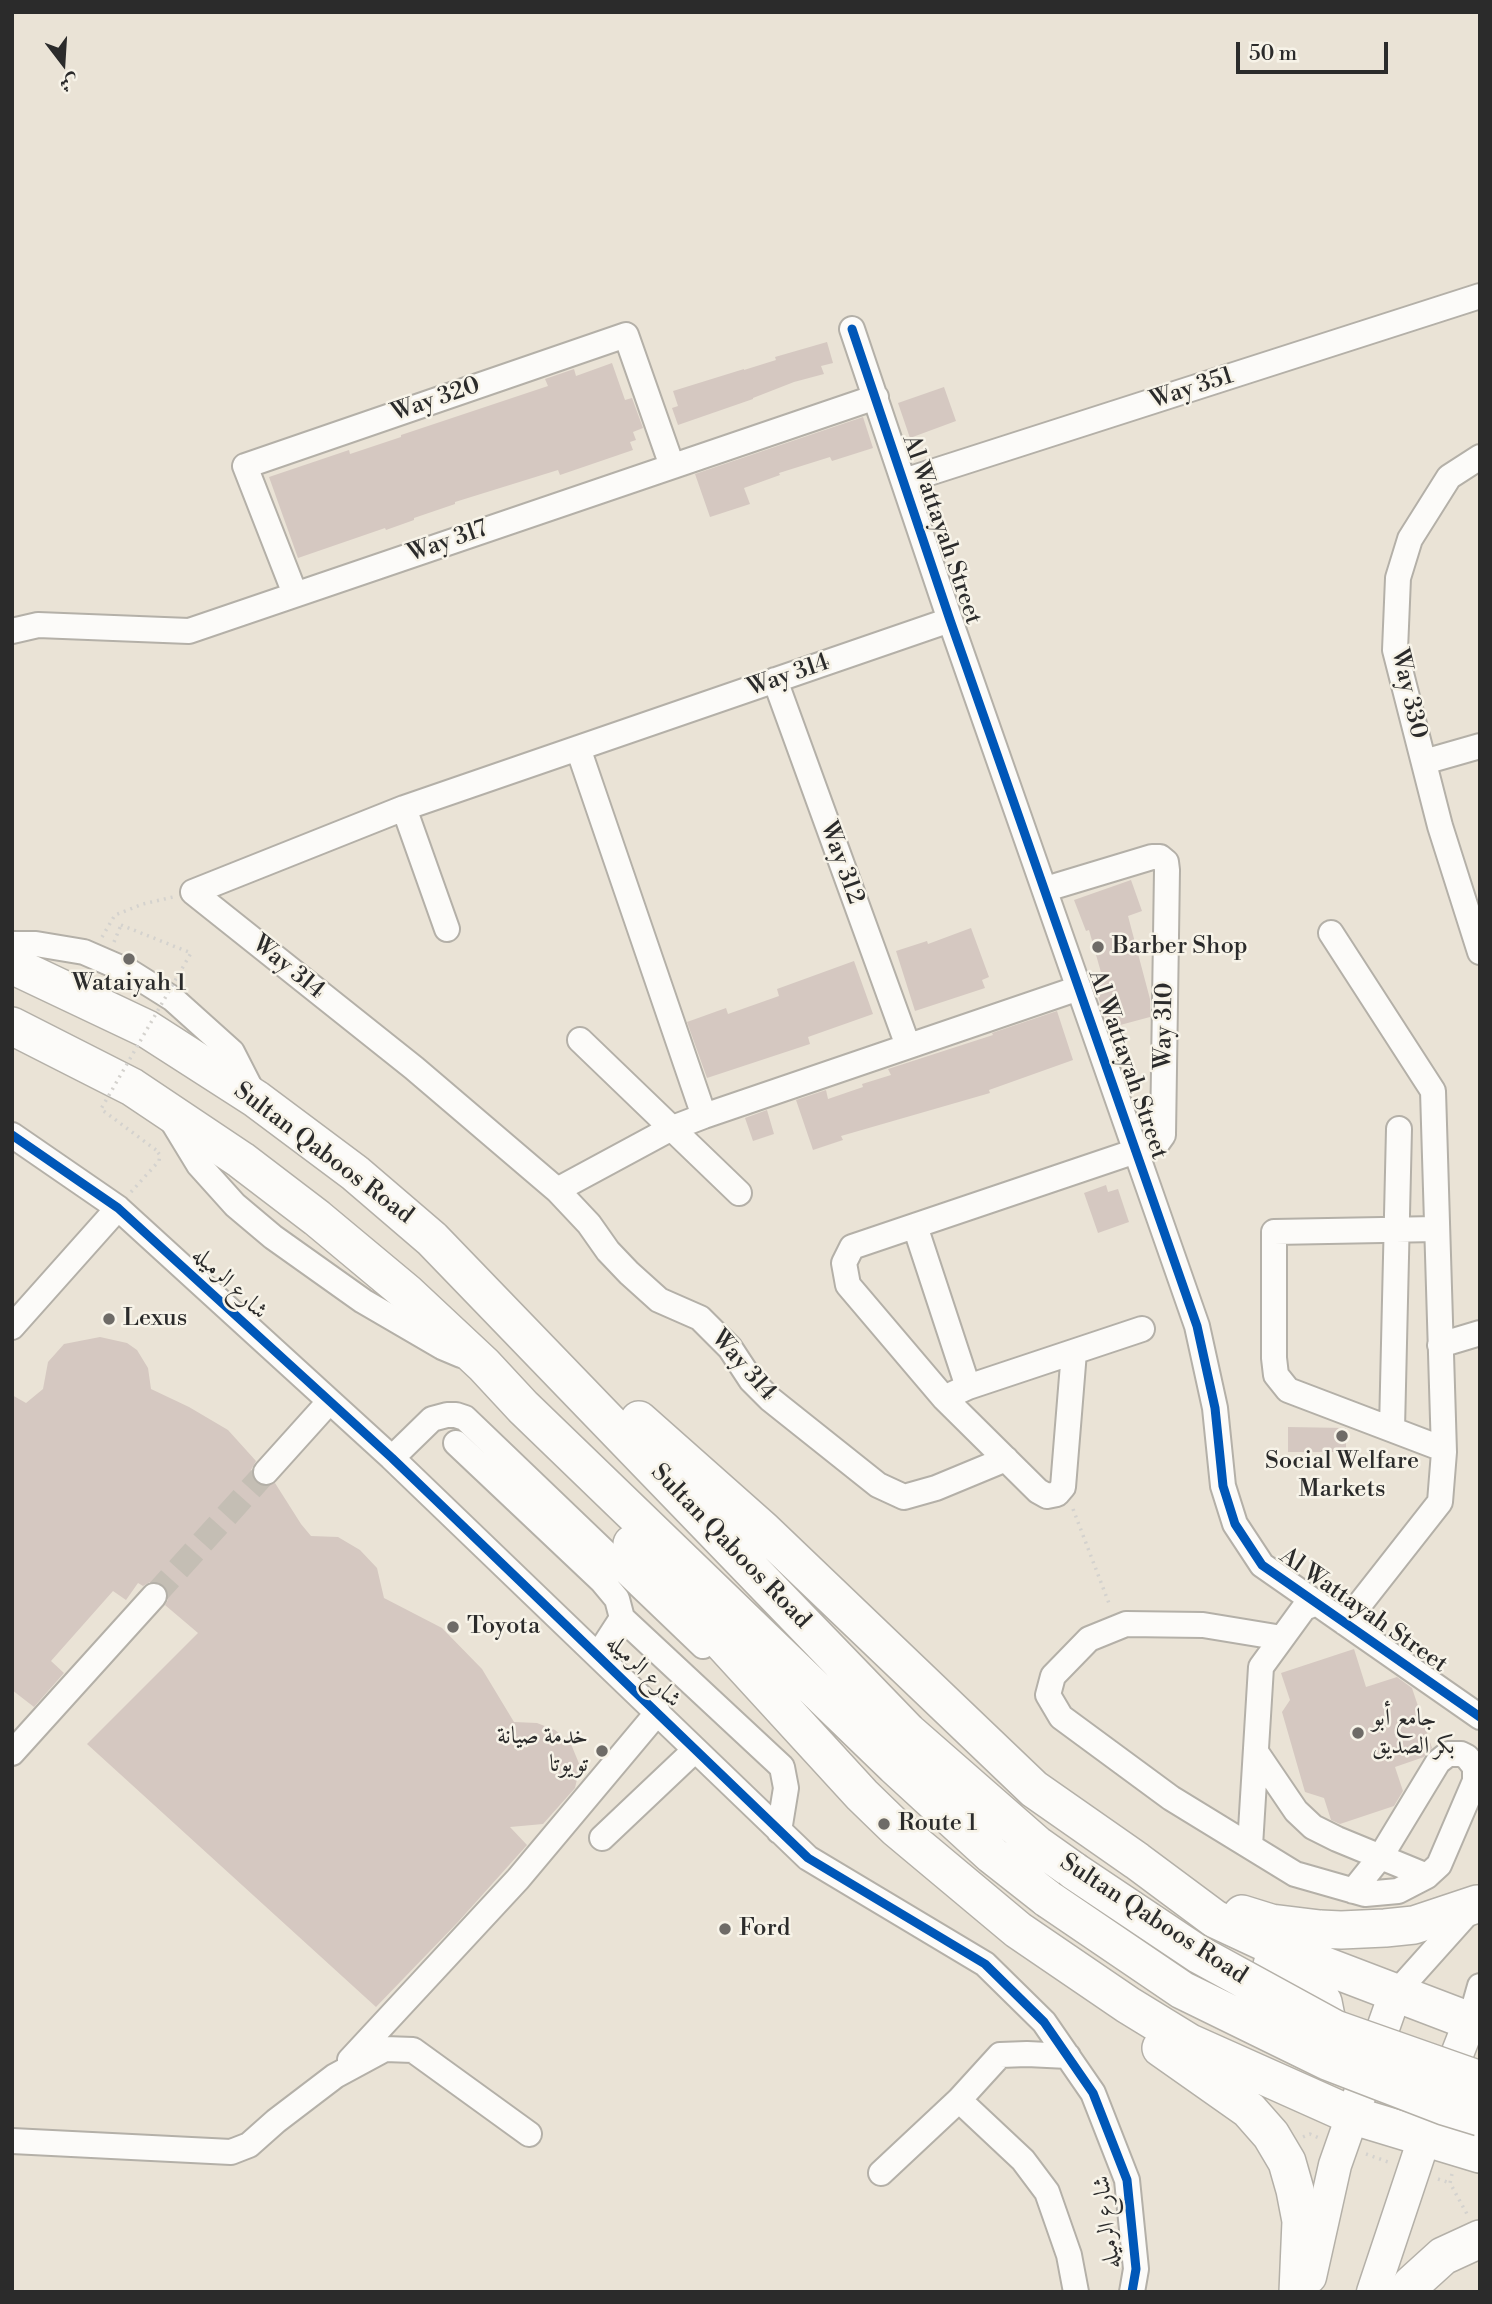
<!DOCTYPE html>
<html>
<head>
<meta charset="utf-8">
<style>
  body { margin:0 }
  #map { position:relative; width:1492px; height:2304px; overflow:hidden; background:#eae3d6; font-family:"Libre Bodoni",Amiri,serif }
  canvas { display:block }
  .frame { position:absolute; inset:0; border:14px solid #2b2b2b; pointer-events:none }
  .north { position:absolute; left:28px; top:28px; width:70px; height:70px; -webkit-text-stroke:5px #f7f3e8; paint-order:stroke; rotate:163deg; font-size:19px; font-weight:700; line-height:28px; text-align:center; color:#2b2b2b }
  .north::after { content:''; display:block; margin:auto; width:24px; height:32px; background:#2b2b2b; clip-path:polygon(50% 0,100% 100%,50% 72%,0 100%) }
  .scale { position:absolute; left:1236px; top:42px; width:152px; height:32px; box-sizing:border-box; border:4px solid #2b2b2b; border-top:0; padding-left:9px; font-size:21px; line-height:24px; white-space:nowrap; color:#2b2b2b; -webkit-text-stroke:5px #f7f3e8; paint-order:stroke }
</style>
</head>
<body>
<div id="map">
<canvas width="1492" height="2304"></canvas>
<div class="frame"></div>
<div class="north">ش</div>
<div class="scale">50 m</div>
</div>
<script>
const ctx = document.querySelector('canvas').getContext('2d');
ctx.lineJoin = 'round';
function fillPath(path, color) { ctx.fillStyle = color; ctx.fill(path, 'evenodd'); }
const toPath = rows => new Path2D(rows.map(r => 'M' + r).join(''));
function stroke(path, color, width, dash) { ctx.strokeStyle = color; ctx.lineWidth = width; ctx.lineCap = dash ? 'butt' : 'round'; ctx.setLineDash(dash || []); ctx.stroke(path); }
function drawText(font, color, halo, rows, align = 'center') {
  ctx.font = font + ' "Libre Bodoni",Amiri,serif'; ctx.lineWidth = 5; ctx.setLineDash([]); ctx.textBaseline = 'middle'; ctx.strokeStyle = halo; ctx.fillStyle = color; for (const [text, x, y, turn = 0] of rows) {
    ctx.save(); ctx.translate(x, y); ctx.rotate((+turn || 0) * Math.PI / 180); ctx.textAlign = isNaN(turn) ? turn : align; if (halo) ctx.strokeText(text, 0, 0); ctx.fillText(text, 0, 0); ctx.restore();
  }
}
fillPath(toPath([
  [827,342,833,363,821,366,824,374,794,382,753,398,753,399,678,425,672,408,678,406,673,391,744,369,744,370,776,360,775,357],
  [612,363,625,400,632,398,643,428,633,432,636,440,630,442,633,450,560,475,558,470,455,502,455,504,414,518,414,520,386,530,385,528,298,558,269,477,349,450,350,454,401,437,401,435,548,386,545,379,574,369,576,376],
  [944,387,956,421,910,438,898,403],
  [863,417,873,448,832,461,830,457,779,473,780,475,744,488,750,504,710,517,695,474],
  [1131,880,1142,911,1128,916,1150,999,1150,1017,1109,1028,1094,985,1104,983,1089,930,1086,931,1074,900],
  [971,928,989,977,982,980,985,988,915,1011,896,951,927,941,928,944],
  [854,961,873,1014,808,1037,810,1044,707,1078,687,1022,726,1008,728,1014,779,996,777,989],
  [1057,1011,1073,1060,989,1090,990,1093,841,1136,843,1140,813,1150,796,1100,826,1090,828,1099,863,1087,862,1084,891,1075,888,1069,993,1035,992,1033],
  [767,1110,774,1134,753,1141,745,1118],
  [1106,1185,1108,1192,1118,1189,1129,1222,1098,1233,1084,1193],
  [100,1337,127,1343,137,1350,148,1368,151,1389,189,1407,228,1430,256,1461,251,1470,252,1476,256,1483,264,1487,275,1483,301,1524,311,1536,338,1537,360,1550,377,1568,384,1598,442,1628,482,1669,514,1722,537,1723,555,1730,571,1744,580,1766,575,1788,543,1824,510,1827,527,1845,458,1922,376,2007,87,1744,198,1633,165,1605,168,1600,168,1592,163,1585,158,1582,150,1582,143,1586,138,1583,126,1600,113,1591,51,1661,64,1673,34,1707,12,1690,12,1395,26,1403,43,1389,48,1362,64,1344],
  [1288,1427,1346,1428,1346,1452,1288,1452],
  [1354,1649,1366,1687,1397,1677,1412,1688,1432,1748,1424,1757,1395,1767,1403,1791,1394,1806,1340,1824,1331,1820,1324,1798,1305,1792,1282,1712,1290,1700,1281,1673]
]), '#d5c8c1');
stroke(toPath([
  [154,1596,266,1472]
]), '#c4beb4', 24, [24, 12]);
const minor = toPath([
  [852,329,950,620,1197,1326,1215,1408,1223,1486,1235,1524,1262,1565,1480,1717],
  [1480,457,1449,477,1410,539,1398,578,1395,650,1440,826,1480,952],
  [904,481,1480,296],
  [295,594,245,466,626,335,672,466],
  [950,620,404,808,193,892,414,1068,557,1190,589,1224,608,1251,629,1273,659,1300,700,1318,730,1348,751,1380,770,1399,878,1485,904,1497,936,1488,1006,1459],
  [12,631,38,625,189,631,876,397],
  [775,680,908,1046],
  [578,748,704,1116],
  [1424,762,1480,746],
  [404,808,447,929],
  [1046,889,1152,857,1160,857,1166,862,1167,870,1163,1135,1158,1142,1136,1151,852,1247,844,1263,848,1285,944,1398,1038,1491,1047,1496,1057,1494,1063,1487,1074,1352],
  [1331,933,1433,1091,1444,1452,1440,1502,1345,1623],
  [12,944,36,944,84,952,130,972,173,999,232,1052,254,1095],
  [580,1040,739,1193],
  [171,1119,199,1165,235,1205,273,1237,363,1301,442,1347,461,1355],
  [12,1135,118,1208,392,1458,808,1858,985,1964,1044,2022,1093,2093,1127,2180,1136,2269,1132,2292],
  [557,1190,670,1129,704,1116,1079,988],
  [915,1226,968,1387],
  [1436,1229,1274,1232,1274,1358,1276,1375,1288,1390,1443,1449],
  [12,1327,118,1208],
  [1440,1345,1480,1333],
  [944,1398,968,1387,1142,1329],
  [1392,1429,1399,1129],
  [456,1443,602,1581,617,1599,622,1618],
  [392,1458,432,1419,447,1415,456,1415,465,1418,703,1646],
  [266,1472,329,1402],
  [1282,1638,1203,1625,1126,1624,1089,1639,1053,1676,1048,1695,1061,1717,1171,1798,1295,1874,1365,1894,1398,1891,1427,1876,1439,1865,1475,1781,1475,1767,1467,1757,1461,1754,1448,1754,1438,1762,1381,1856,1353,1891],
  [598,1655,622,1618,782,1767,786,1788,779,1831],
  [1256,1752,1296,1811,1313,1827,1337,1839,1427,1876],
  [12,1753,154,1596],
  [602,1838,695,1750],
  [1250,1846,1261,1667,1304,1608,1317,1603],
  [1395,1994,1472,1908],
  [1470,2021,1480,1986],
  [350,2060,518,1879,658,1712],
  [959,2100,1023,2160,1047,2192,1069,2255,1076,2292],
  [12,2141,231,2152,249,2145,276,2121,335,2076,385,2049,413,2050,529,2134],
  [881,2173,959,2100,1000,2055,1027,2054,1068,2056]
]);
const major = toPath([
  [1310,2277,1335,2165,1395,1994],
  [1373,2292,1424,2139,1470,2021]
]);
const highway = toPath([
  [12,965,147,1029,256,1099,355,1173,432,1239,908,1732,1036,1844,1074,1871],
  [12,1026,132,1087,241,1160,317,1218,407,1293,484,1365,523,1407,895,1766,992,1855,1048,1899],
  [639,1420,763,1530,1034,1789,1137,1861,1215,1919,1273,1946,1480,2025],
  [632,1544,862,1795,896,1828,1018,1930,1128,2005,1190,2043,1351,2115,1480,2154],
  [1242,1914,1271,1923,1320,1929,1341,1930,1385,1928,1414,1925,1477,1904],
  [1272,1965,1312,1987,1323,2002,1326,2017,1323,2029,1312,2047],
  [1161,2048,1249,2110,1271,2135,1287,2162,1295,2190,1301,2221,1298,2292],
  [1407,2292,1411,2285,1443,2256,1480,2239]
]);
stroke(minor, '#b4b0a8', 28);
stroke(major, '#b4b0a8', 35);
stroke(highway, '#b4b0a8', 40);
stroke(toPath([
  [102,937,115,915,143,904,173,897],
  [114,942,121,925],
  [131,1192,159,1161,160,1155,156,1150],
  [1073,1509,1110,1606],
  [1303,2137,1310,2134,1319,2138],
  [1366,2154,1391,2163],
  [1452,2174,1450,2183,1467,2214],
  [1438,2179,1450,2183]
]), '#d4d2ce', 3.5, [2, 5]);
stroke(minor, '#fcfbf9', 24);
stroke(major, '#fcfbf9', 32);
stroke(highway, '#fcfbf9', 37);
const highwayBridge = toPath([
  [1074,1871,1198,1954,1335,2029,1480,2080],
  [1048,1899,1182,1990,1327,2061,1444,2106,1480,2117]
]);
stroke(highwayBridge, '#b4b0a8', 40, []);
stroke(toPath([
  [121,925,191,953,101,1109,156,1150]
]), '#d4d2ce', 3.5, [2, 5]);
stroke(highwayBridge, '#fcfbf9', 37);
stroke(toPath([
  [852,329,950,620,1197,1326,1215,1408,1223,1486,1235,1524,1262,1565,1480,1717],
  [12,1135,118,1208,392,1458,808,1858,985,1964,1044,2022,1093,2093,1127,2180,1136,2269,1132,2292]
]), '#0057b8', 9);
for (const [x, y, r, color] of [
  [1098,947,7,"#6e6b67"],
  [129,959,7,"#6e6b67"],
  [109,1319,7,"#6e6b67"],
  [1342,1436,7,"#6e6b67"],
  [453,1627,7,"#6e6b67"],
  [1358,1733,7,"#6e6b67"],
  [602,1751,7,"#6e6b67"],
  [884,1824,7,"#6e6b67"],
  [725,1929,7,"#6e6b67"]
]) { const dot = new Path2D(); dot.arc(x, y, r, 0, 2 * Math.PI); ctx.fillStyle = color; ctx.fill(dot); stroke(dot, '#f7f3e8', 2.5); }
drawText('24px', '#2b2b2b', '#f7f3e8', [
  ["Way 351",1192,389,-18],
  ["Way 320",436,400,-19],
  ["Al Wattayah Street",941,530,71],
  ["Way 317",448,542,-19],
  ["Way 314",789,676,-19],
  ["Way 330",1408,694,77],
  ["Way 312",841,863,70],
  ["Way 314",288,968,39],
  ["Way 310",1165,1026,-89],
  ["Al Wattayah Street",1127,1065,71],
  ["Sultan Qaboos Road",323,1154,37],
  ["شارع الرميله",229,1284,43],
  ["Way 314",743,1366,49],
  ["Sultan Qaboos Road",730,1547,46],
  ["Al Wattayah Street",1363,1611,35],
  ["شارع الرميله",643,1672,44],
  ["Sultan Qaboos Road",1153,1920,33],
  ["شارع الرميله",1108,2222,-97]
]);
drawText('24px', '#2b2b2b', '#f7f3e8', [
  ["Barber Shop",1112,947],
  ["Wataiyah 1",129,984,"center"],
  ["Lexus",123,1319],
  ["Social Welfare",1342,1462,"center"],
  ["Markets",1342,1490,"center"],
  ["Toyota",467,1627],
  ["جامع أبو",1372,1719],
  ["بكر الصديق",1372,1747],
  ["خدمة صيانة",588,1737,"right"],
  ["تويوتا",588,1765,"right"],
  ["Route 1",898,1824],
  ["Ford",739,1929]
], 'left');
</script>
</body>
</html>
